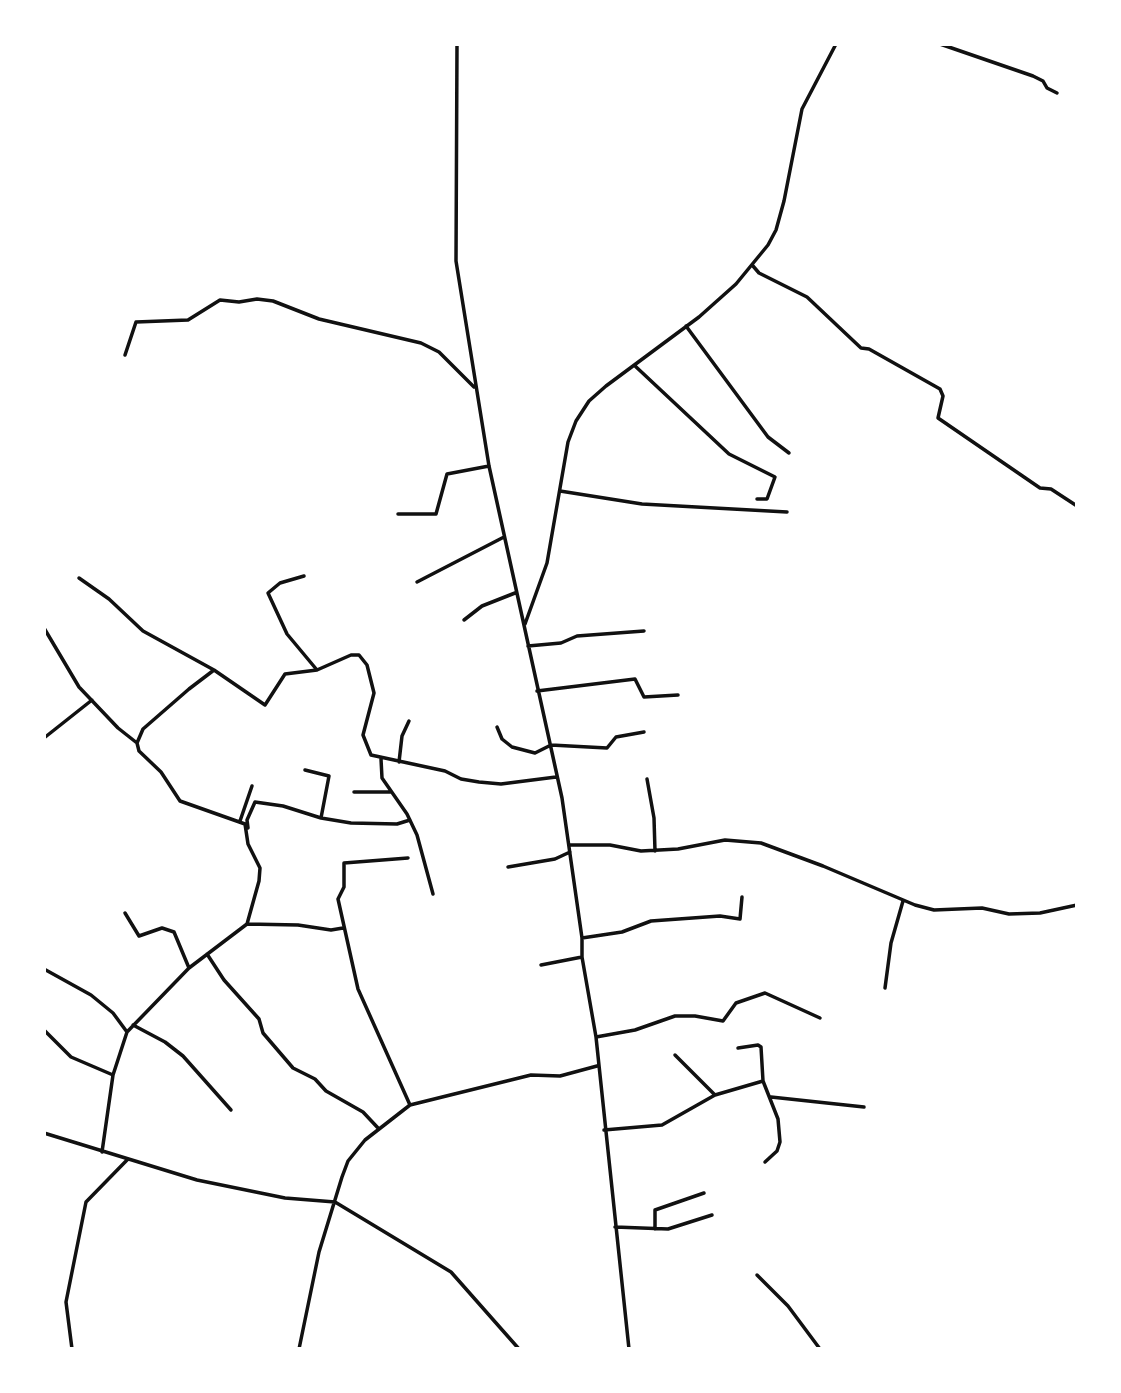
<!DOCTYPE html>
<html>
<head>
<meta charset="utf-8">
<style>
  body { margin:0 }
  #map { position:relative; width:1121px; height:1393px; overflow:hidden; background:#fff; font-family:Lora,serif }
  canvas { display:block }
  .frame { position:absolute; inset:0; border:46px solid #fff; pointer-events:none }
</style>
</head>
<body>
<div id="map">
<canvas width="1121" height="1393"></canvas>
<div class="frame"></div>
</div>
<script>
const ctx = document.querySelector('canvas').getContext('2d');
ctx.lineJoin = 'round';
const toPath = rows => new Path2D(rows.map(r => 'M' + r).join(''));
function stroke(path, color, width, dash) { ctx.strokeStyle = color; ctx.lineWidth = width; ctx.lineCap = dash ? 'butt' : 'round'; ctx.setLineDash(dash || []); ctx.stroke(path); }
stroke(toPath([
  [457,44,456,261,489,466,562,798,582,938,582,957,596,1037,629,1349],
  [940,44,1033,76,1043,81,1047,88,1057,93],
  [753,266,759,273,807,297,861,348,869,349,940,389,943,396,938,418,1040,488,1051,489,1077,506],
  [686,326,768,437,789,453],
  [125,355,136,322,188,320,220,300,239,302,257,299,273,301,319,319,421,343,439,352,474,387],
  [634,365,729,454,775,477,767,499,757,499],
  [560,491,642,504,787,512],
  [398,514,436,514,447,474,489,466],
  [304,576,280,583,268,593,287,634,317,670],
  [79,578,109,599,143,631,214,670],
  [417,582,504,537],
  [464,620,482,606,515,593],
  [525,624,547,563,568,442,576,421,589,401,606,386,699,317,736,284,768,245,776,230,784,201,802,109,836,44],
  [44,628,79,687,118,728,137,743],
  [528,646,561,643,577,636,644,631],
  [537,691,635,679,644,697,678,695],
  [497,727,502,739,512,747,535,753,551,745,607,748,616,737,644,732],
  [44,738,92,700],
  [381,759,382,778,407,814,417,835,433,894],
  [399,762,402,736,409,721],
  [305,770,329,776,321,818],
  [647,779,654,818,655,851],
  [354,792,391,792],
  [240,821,252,786],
  [248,828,247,820,255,802,283,806,321,818,351,823,397,824,410,820],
  [569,845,610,845,641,851,678,849,725,840,761,843,823,866,915,905,934,910,982,908,1009,914,1040,913,1077,905],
  [408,858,344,863,344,887,338,899,358,989,410,1105],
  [508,867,555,859,570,852],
  [125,913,139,936,162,928,174,932,189,968],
  [247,924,298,925,331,930,343,928],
  [582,938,622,932,651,921,720,916,740,919,742,897],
  [207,954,224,980,259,1019,263,1033,293,1068,315,1079,326,1091,363,1112,378,1128],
  [541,965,582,957],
  [44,969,91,995,113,1013,127,1032],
  [885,988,891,943,903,901],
  [133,1025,165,1042,183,1056,231,1110],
  [44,1030,71,1057,113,1075],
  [596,1037,635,1030,675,1016,695,1016,723,1021,736,1003,765,993,820,1018],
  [675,1055,715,1095],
  [763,1081,778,1119,780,1142,777,1151,765,1162],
  [771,1097,864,1107],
  [604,1130,662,1125,715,1095,763,1081,761,1047,758,1045,738,1048],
  [44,1133,197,1180,285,1198,335,1202,451,1272,519,1349],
  [102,1152,113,1075,127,1032,189,968,247,924,259,881,260,868,248,844,245,824,180,801,161,772,139,751,137,743,143,729,189,689,214,670,265,705,285,674,317,670,351,655,359,655,367,665,374,693,363,735,371,755,445,771,461,779,479,782,501,784,556,777],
  [615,1227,668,1229,712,1215],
  [655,1229,655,1210,704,1193],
  [757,1275,788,1306,820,1349],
  [72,1349,66,1302,86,1202,128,1159],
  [299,1349,319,1252,342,1177,348,1161,365,1140,410,1105,531,1075,560,1076,597,1066]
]), '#111', 3.5);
</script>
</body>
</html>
